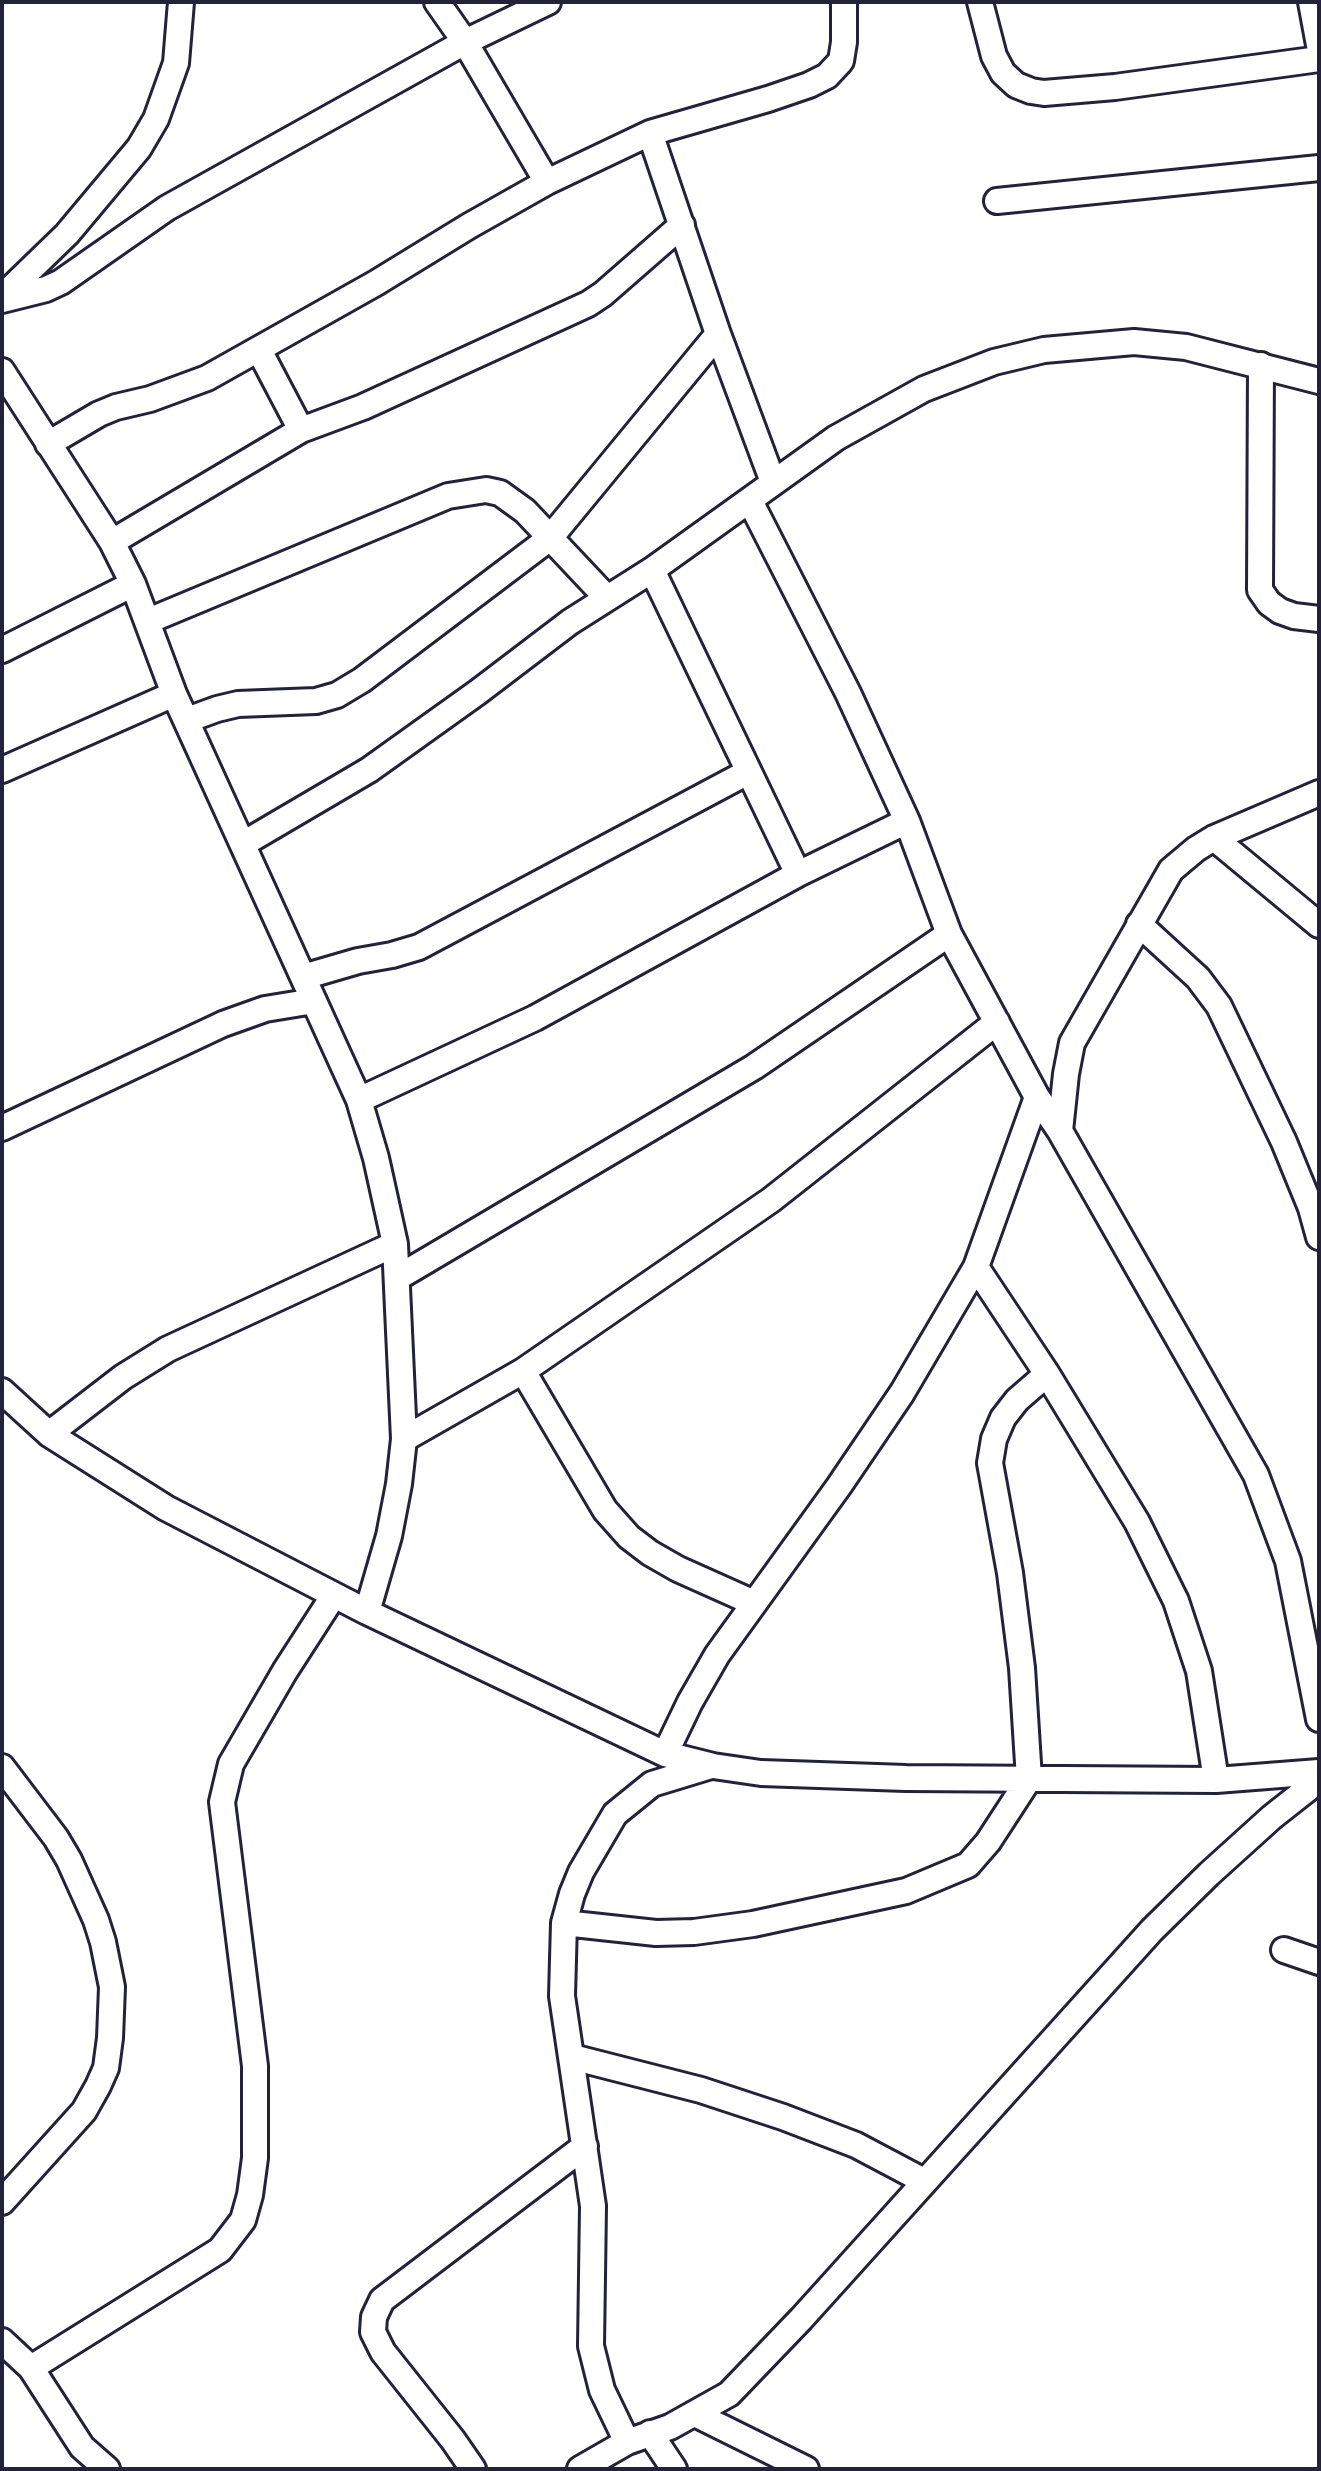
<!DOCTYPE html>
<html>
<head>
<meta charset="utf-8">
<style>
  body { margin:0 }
  #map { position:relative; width:1321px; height:2471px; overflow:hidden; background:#fff; font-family:Caveat,sans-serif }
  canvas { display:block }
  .frame { position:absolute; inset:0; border:4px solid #22223b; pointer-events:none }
</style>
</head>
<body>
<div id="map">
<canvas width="1321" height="2471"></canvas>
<div class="frame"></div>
</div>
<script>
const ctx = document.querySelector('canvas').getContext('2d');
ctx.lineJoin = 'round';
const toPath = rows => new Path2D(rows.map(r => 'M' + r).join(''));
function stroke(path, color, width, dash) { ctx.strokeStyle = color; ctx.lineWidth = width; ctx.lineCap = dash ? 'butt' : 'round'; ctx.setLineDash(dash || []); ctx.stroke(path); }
const minor = toPath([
  [437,2,465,42,547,182],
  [980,2,994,56,1003,73,1016,85,1031,91,1044,93,1115,87,1319,59],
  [1311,2,1319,45],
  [997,201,1319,168],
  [2,297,67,234,139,148,156,119,176,63,181,2],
  [2,300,46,289,61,282,167,208,465,42,548,2],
  [259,350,301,430],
  [1261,365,1260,590,1269,603,1280,611,1294,616,1319,619],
  [2,371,112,542,133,584,174,694,359,1100,376,1158,395,1244,404,1439,399,1484,389,1536,367,1612],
  [48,444,99,414,116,407,150,399,207,378,376,283,469,226,547,182,650,133],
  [773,482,718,334,650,133,768,99,809,85,827,76,841,61,844,42,844,2],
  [750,501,848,693,907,821,949,934,1037,1097,1060,1131,1256,1475,1288,1561,1319,1719],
  [112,542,301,430,363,407,588,304,603,294,682,225],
  [652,570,798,874],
  [148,621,448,496,486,490,500,493,525,511,607,598],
  [2,650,133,584],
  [187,720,217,709,238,704,316,701,337,695,362,680,550,538,718,334],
  [2,770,174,694],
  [1214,838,1319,925],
  [243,844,369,770,478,692,570,622,652,570,836,438,924,389,994,362,1044,350,1134,342,1186,347,1319,381],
  [1139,924,1198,978,1219,1006,1284,1142,1311,1208,1319,1237],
  [303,977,358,961,392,955,419,947,748,772],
  [359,1100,535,1018,798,874,907,821],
  [2,1128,223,1024,265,1009,314,1001],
  [1060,1131,1066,1074,1072,1043,1171,870,1196,849,1214,838,1319,793],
  [976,1267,1047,1374,1137,1522,1176,1601,1199,1671,1216,1780],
  [397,1278,754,1067,949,934],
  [523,1371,605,1510,629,1537,650,1553,678,1569,754,1603],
  [2,1391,49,1434,166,1508,367,1612,665,1754,713,1766,761,1773,906,1778,1216,1780,1319,1772],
  [49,1434,123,1377,168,1349,395,1244],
  [404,1439,523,1371,771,1200,997,1022],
  [665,1754,690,1702,717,1655,839,1486,902,1393,976,1267,1037,1097],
  [2,1767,56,1838,69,1860,96,1920,103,1942,112,1987,110,2038,106,2068,98,2086,84,2111,2,2202],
  [564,1923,656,1933,694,1932,753,1924,906,1891,968,1865,988,1842,1029,1779,1022,1668,1010,1573,990,1463,994,1439,1003,1418,1017,1400,1047,1374],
  [1284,1950,1319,1962],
  [572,2057,701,2090,783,2117,856,2145,924,2181],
  [2,2341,31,2368,82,2447,107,2469],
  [31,2368,220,2250,243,2220,250,2195,255,2158,255,2066,222,1802,231,1764,285,1671,334,1595],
  [695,2414,806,2469],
  [650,2433,674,2469],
  [627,2442,602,2390,591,2346,593,2206,562,1996,564,1923,572,1894,581,1872,615,1814,652,1784,711,1766],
  [473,2469,453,2440,383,2352,373,2332,374,2317,382,2300,585,2146],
  [580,2469,627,2442,670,2427,729,2394,801,2319,1152,1930,1209,1874,1272,1817,1319,1780]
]);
stroke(minor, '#22223b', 30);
stroke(minor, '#fff', 24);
</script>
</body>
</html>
